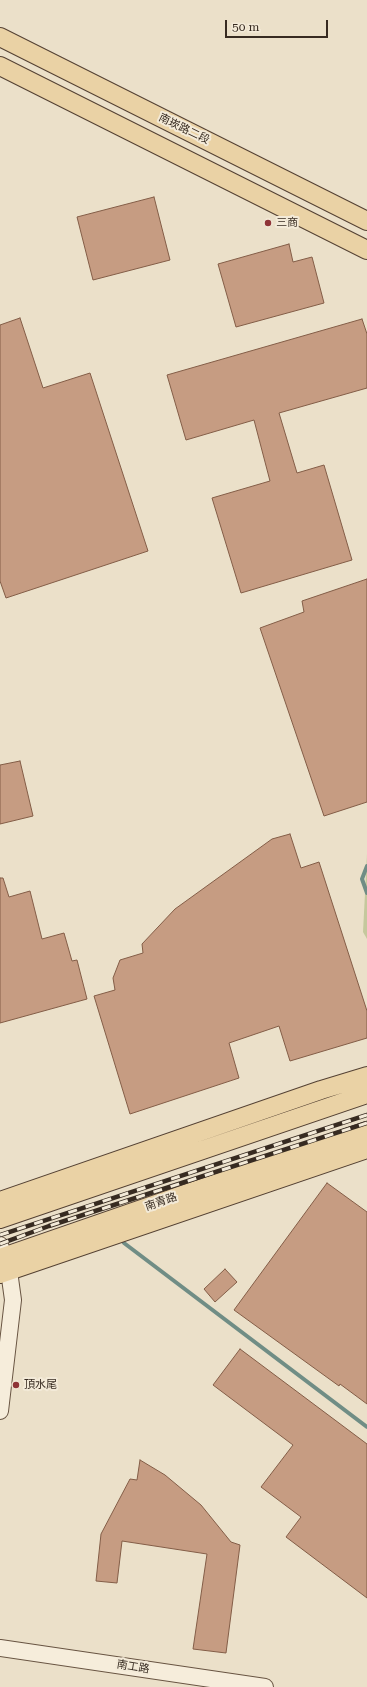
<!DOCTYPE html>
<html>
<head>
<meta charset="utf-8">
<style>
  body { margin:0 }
  #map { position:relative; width:367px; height:1687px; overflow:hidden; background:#ebe0c9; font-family:"Roboto Serif",serif }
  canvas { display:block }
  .scale { position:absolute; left:225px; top:20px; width:103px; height:18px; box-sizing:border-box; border:2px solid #372b21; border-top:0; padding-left:5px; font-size:12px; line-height:14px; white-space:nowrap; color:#372b21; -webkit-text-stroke:3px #f3ead8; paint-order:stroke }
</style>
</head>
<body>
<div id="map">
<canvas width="367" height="1687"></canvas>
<div class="scale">50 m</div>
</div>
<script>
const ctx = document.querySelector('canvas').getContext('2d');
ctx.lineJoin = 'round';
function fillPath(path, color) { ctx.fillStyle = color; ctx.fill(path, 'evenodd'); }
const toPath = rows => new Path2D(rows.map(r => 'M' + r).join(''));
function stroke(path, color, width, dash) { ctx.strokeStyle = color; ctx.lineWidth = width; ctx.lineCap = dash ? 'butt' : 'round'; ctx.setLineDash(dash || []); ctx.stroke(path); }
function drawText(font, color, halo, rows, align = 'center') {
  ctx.font = font + ' "Roboto Serif","Noto Sans TC",serif'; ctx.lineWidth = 4; ctx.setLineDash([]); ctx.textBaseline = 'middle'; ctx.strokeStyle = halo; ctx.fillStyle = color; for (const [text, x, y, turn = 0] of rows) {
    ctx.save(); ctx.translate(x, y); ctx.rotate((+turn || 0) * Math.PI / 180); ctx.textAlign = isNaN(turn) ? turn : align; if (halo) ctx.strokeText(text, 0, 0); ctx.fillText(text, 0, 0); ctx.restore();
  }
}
fillPath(toPath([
  [367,854,367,939,363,932]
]), '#c5c89d');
stroke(toPath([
  [367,866,362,879,367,893],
  [124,1243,367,1427]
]), '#708d85', 4);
const building = toPath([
  [154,197,170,260,93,280,77,217,154,197],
  [289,244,293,262,312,257,324,303,236,327,218,264,289,244],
  [20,318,43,388,90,373,148,551,6,598,0,581,0,325,20,318],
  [362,319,367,334,367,388,279,413,297,473,324,465,352,560,241,593,212,498,270,481,254,420,186,440,167,375,362,319],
  [367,579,367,802,324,816,260,628,304,612,302,601,367,579],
  [20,761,33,816,0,824,0,765,20,761],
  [290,834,301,868,319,862,367,1011,367,1038,290,1061,279,1026,229,1043,239,1078,130,1114,94,996,115,990,113,978,120,960,143,953,142,944,175,909,272,839,290,834],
  [0,878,3,878,9,897,30,891,42,939,64,933,72,961,77,960,87,999,0,1023,0,878],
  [327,1183,367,1212,367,1404,340,1384,339,1386,234,1310,327,1183],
  [225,1269,237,1282,215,1302,204,1289,225,1269],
  [240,1349,367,1444,367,1598,286,1537,301,1517,261,1487,293,1445,213,1385,240,1349],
  [140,1460,165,1475,201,1505,231,1542,240,1545,226,1653,193,1649,207,1554,122,1541,117,1583,96,1581,101,1534,130,1479,137,1480,140,1460]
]);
fillPath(building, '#c69c82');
stroke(building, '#835d47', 1);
const secondary = toPath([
  [0,1245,9,1271,13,1300,0,1411],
  [0,1648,265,1687]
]);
const primary = toPath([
  [0,37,367,221],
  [0,66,367,250],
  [0,1201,321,1090,367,1076],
  [0,1219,367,1094],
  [0,1258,367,1131],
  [0,1274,367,1149]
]);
stroke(secondary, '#685442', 18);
stroke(primary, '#544133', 20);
stroke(secondary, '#f6eddb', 16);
stroke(primary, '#ead2a5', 18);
const rail = toPath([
  [0,1235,367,1115],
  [0,1244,49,1226,367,1123]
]);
stroke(rail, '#372b21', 4.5);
stroke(rail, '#f3ead8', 3, [9]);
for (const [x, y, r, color] of [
  [268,223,4,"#8f3437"],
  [16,1385,4,"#8f3437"]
]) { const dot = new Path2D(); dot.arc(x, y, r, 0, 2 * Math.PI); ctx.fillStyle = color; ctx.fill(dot); stroke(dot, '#f3ead8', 1.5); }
drawText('11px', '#372b21', '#f3ead8', [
  ["南崁路二段",184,129,26],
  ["南青路",161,1202,-19],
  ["南工路",133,1667,9]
]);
drawText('11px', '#372b21', '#f3ead8', [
  ["三商",276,223],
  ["頂水尾",24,1385]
], 'left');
</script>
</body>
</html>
